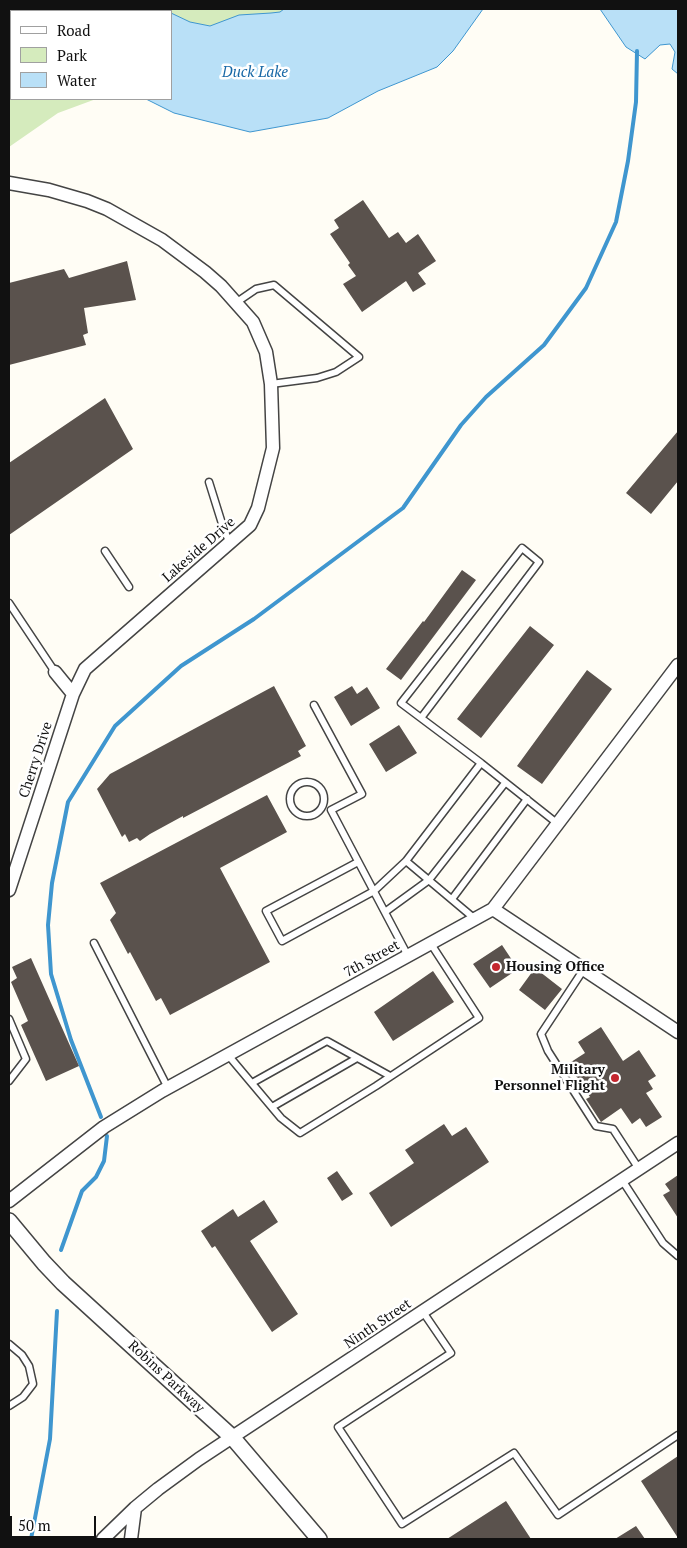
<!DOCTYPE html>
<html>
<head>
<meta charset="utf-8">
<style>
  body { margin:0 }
  #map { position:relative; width:687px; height:1548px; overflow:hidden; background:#fffdf5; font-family:"PT Serif",serif }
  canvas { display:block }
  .frame { position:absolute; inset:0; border:10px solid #111; pointer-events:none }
  .legend { position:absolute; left:10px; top:10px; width:162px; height:90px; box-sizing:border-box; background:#fff; border:1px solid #a0a0a0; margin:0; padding:6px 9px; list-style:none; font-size:15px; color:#111 }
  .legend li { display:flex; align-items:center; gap:10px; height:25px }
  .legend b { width:25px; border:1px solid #a0a0a0 }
  .scale { position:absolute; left:10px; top:1516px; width:86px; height:22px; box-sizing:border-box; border:2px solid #111; border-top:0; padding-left:6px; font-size:15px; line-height:18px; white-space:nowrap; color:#111; -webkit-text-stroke:4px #fff; paint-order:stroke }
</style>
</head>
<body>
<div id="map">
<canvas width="687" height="1548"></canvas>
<div class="frame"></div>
<ul class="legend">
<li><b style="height:6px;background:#fff"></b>Road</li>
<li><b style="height:14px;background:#d5ebbd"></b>Park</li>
<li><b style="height:14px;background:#b9e0f7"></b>Water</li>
</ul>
<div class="scale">50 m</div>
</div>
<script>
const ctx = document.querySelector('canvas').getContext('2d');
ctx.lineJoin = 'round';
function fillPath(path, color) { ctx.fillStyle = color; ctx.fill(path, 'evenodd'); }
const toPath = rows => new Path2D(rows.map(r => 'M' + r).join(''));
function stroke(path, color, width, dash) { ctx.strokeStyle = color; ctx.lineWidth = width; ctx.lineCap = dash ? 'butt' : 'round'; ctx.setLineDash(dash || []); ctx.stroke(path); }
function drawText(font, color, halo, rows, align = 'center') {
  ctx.font = font + ' "PT Serif",serif'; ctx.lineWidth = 5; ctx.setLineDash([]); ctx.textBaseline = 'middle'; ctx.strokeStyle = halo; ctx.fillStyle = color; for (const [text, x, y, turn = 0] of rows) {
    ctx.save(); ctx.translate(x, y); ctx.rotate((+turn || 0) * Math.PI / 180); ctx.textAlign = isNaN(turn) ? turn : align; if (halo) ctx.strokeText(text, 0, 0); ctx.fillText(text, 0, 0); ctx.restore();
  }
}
fillPath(toPath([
  [9,9,330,9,171,70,171,11,11,11,11,99,96,99,58,113,9,147]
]), '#d5ebbd');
const water = toPath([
  [9,9,165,9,169,11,22,11,9,9],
  [284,9,483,9,453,51,437,67,378,91,328,118,250,132,174,113,146,99,171,99,171,13,190,22,210,26,239,15,271,13,280,12,284,9],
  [600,9,678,9,678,74,672,69,675,52,670,44,660,45,645,59,626,47,600,9]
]);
fillPath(water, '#b9e0f7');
stroke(water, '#3f96cf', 1);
stroke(toPath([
  [101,1117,71,1040,51,974,48,925,52,883,68,802,115,726,181,666,254,619,403,508,461,425,486,397,544,345,586,288,616,222,628,161,636,102,637,51],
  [61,1250,82,1191,96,1177,104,1161,107,1136],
  [31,1539,50,1439,57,1311]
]), '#3f96cf', 4);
fillPath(toPath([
  [363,200,389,238,398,232,406,243,418,234,436,261,418,273,426,284,413,292,406,281,362,312,343,284,356,276,348,265,350,263,330,234,339,228,334,220],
  [127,261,136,300,84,308,88,333,83,335,86,345,9,365,9,283,64,269,69,278],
  [105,398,133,449,9,535,9,463],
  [678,431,678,481,651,514,626,493],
  [462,570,476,580,401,680,386,669,423,621,424,622],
  [530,626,554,645,481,738,457,719],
  [587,670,612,689,542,784,517,766],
  [274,686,306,746,298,751,301,756,183,818,183,816,150,834,140,841,137,838,129,842,125,834,122,837,97,789,110,774],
  [352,686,357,694,367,687,380,708,351,726,334,697],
  [399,725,417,753,386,772,369,744],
  [267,795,287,832,220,868,270,962,170,1015,161,998,156,1001,130,952,128,954,110,920,116,913,100,883],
  [502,945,518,969,490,988,473,964],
  [31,958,79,1066,46,1081,21,1025,28,1021,11,982,17,978,12,967],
  [535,968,562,989,545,1010,519,990],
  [433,971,454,1002,393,1041,374,1012],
  [601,1027,623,1061,639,1050,656,1076,648,1081,653,1089,646,1093,662,1117,646,1127,640,1118,632,1124,621,1108,601,1122,586,1099,590,1097,568,1064,585,1053,578,1042],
  [444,1124,452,1136,466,1127,489,1162,391,1227,369,1193,414,1163,405,1150],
  [337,1171,353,1194,342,1201,327,1178],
  [678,1175,678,1218,663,1195,670,1191,665,1184],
  [264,1200,278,1222,250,1241,298,1314,272,1332,215,1246,212,1248,201,1231,233,1209,238,1217],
  [678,1456,678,1538,641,1481],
  [506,1501,531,1539,447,1539],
  [636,1526,645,1539,615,1539]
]), '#5a524d');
const service = toPath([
  [237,302,256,289,274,285,359,357,336,372,317,378,271,384],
  [209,482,224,530,230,543],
  [105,551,129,587],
  [9,603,55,672],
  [314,705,362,794,331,810,408,956],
  [421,718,539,562,522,548,401,703,481,763],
  '290 799a17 17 0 1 1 34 0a17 17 0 1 1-34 0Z',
  [406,861,475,919],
  [358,862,266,911,282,941,374,891,406,861,481,763,558,824],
  [452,899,527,799],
  [385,912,429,880,505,783],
  [94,943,168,1088],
  [584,969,541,1034,548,1051,596,1126,613,1129,639,1169],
  [9,1019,26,1059,9,1081],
  [228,1055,281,1118,300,1133,376,1086,479,1018,431,944],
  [252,1083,327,1041,390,1076],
  [272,1107,357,1058],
  [622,1180,663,1243,678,1256],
  [423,1312,451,1353,338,1427,402,1524,514,1453,558,1515,678,1435],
  [9,1344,22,1355,29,1366,33,1384,23,1397,9,1406]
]);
const minor = toPath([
  [9,183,49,190,87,201,107,209,162,240,205,272,221,286,253,322,266,352,271,384,273,448,258,508,250,525,85,669,73,694],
  [9,890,73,694,55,672],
  [493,909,678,1032],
  [9,1201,104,1127,162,1091,493,909,678,665],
  [103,1539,135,1508,158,1489,199,1459,678,1143],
  [131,1539,135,1508]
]);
const tertiary = toPath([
  [9,1221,44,1263,63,1283,233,1438,319,1539]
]);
stroke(service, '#444', 9);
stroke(minor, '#444', 15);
stroke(tertiary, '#444', 18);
stroke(service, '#fff', 6);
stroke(minor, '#fff', 12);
stroke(tertiary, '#fff', 15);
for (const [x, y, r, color] of [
  [496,967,5,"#c4262e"],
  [615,1078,5,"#c4262e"]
]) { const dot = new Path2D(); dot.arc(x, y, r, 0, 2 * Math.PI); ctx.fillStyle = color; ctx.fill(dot); stroke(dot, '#fff', 2); }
drawText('14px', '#111', '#fff', [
  ["Lakeside Drive",199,550,-41],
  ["Cherry Drive",36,760,-72],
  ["7th Street",372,959,-29],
  ["Ninth Street",378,1324,-34],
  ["Robins Parkway",166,1377,43]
]);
drawText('bold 14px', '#111', '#fff', [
  ["Housing Office",506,967],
  ["Military",605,1070,"right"],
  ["Personnel Flight",605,1086,"right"]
], 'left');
drawText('italic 15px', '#1768a6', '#fff', [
  ["Duck Lake",255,73]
]);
</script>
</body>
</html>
